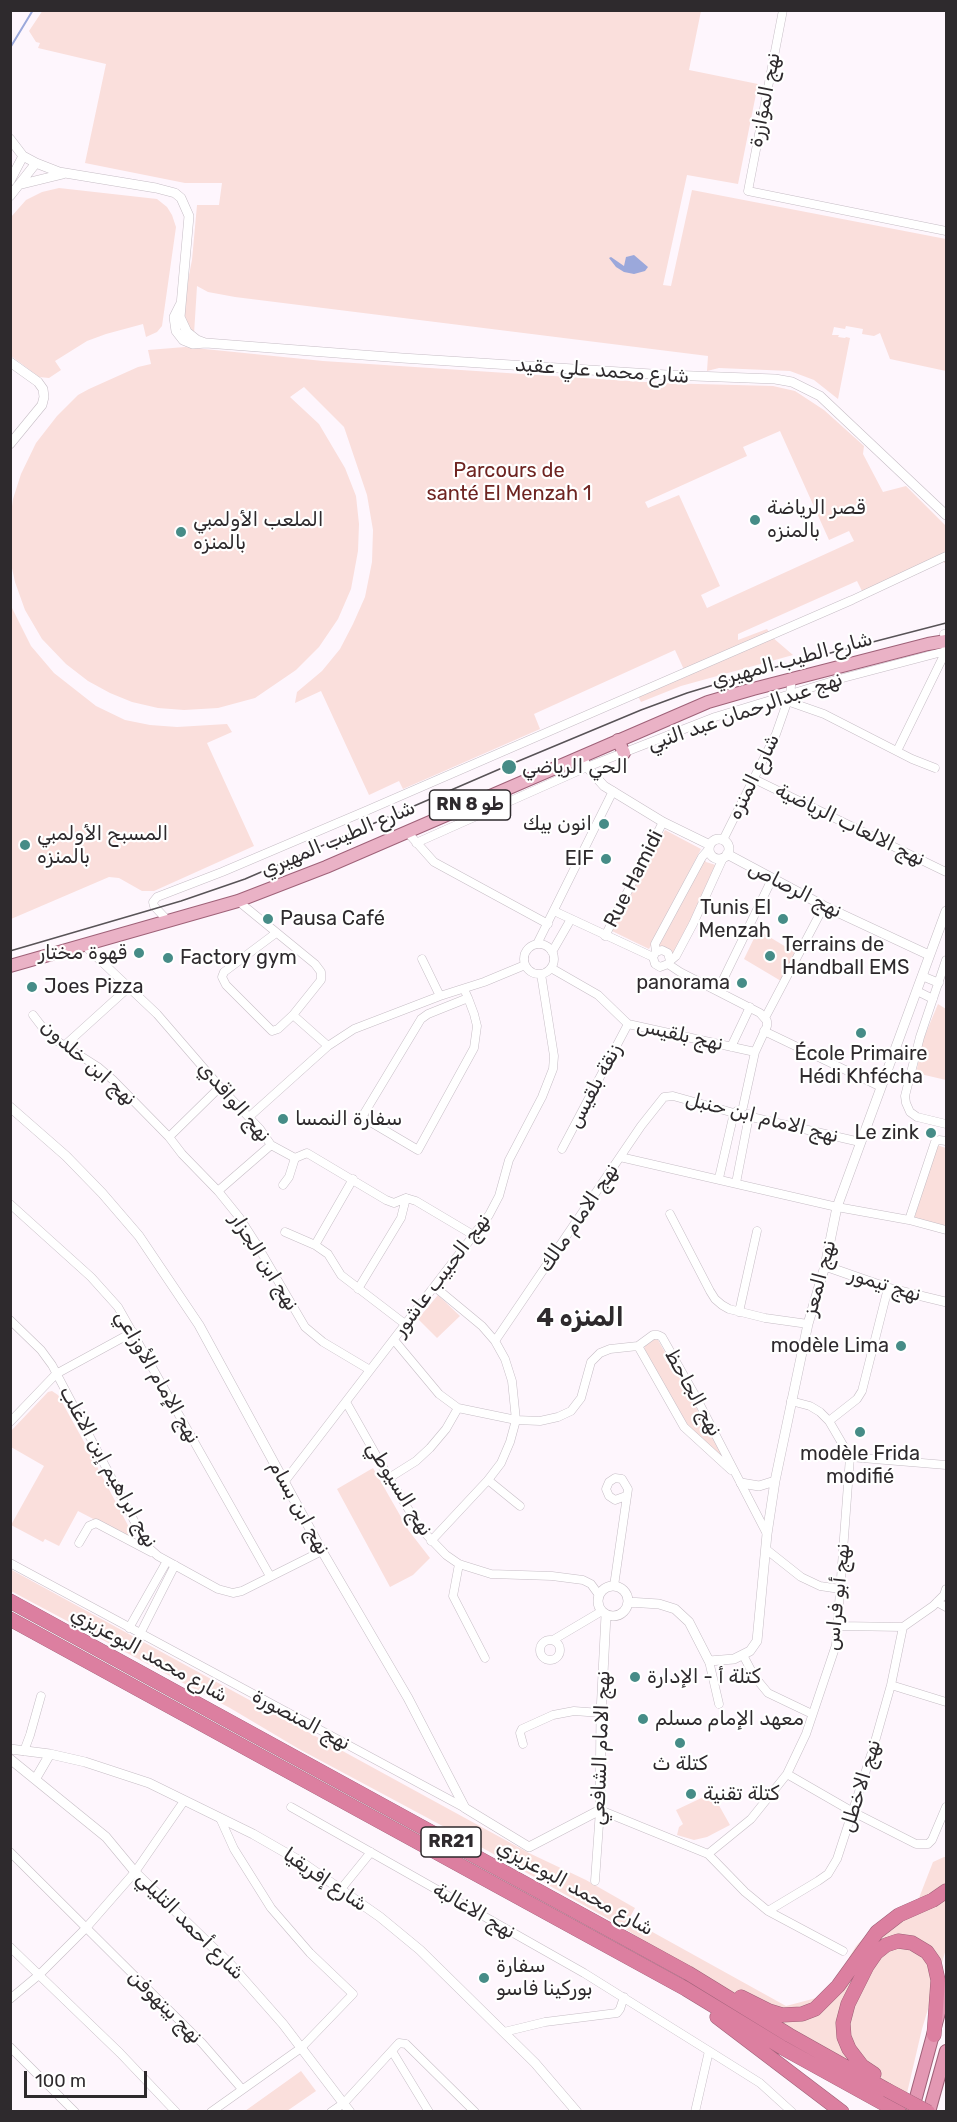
<!DOCTYPE html>
<html>
<head>
<meta charset="utf-8">
<style>
  body { margin:0 }
  #map { position:relative; width:957px; height:2122px; overflow:hidden; background:#fef6fd; font-family:Rubik,sans-serif }
  canvas { display:block }
  .frame { position:absolute; inset:0; border:12px solid #2e2a2d; pointer-events:none }
  .scale { position:absolute; left:24px; top:2071px; width:123px; height:27px; box-sizing:border-box; border:3px solid #2e2a2d; border-top:0; padding-left:8px; font-size:18px; line-height:21px; white-space:nowrap; color:#2e2a2d; -webkit-text-stroke:4px #fff; paint-order:stroke }
</style>
</head>
<body>
<div id="map">
<canvas width="957" height="2122"></canvas>
<div class="frame"></div>
<div class="scale">100 m</div>
</div>
<script>
const ctx = document.querySelector('canvas').getContext('2d');
ctx.lineJoin = 'round';
function fillPath(path, color) { ctx.fillStyle = color; ctx.fill(path, 'evenodd'); }
const toPath = rows => new Path2D(rows.map(r => 'M' + r).join(''));
function stroke(path, color, width, dash) { ctx.strokeStyle = color; ctx.lineWidth = width; ctx.lineCap = dash ? 'butt' : 'round'; ctx.setLineDash(dash || []); ctx.stroke(path); }
function drawText(font, color, halo, rows, align = 'center') {
  ctx.font = font + ' Rubik,Vazirmatn,sans-serif'; ctx.lineWidth = 4.5; ctx.setLineDash([]); ctx.textBaseline = 'middle'; ctx.strokeStyle = halo; ctx.fillStyle = color; for (const [text, x, y, turn = 0] of rows) {
    ctx.save(); ctx.translate(x, y); ctx.rotate((+turn || 0) * Math.PI / 180); ctx.textAlign = isNaN(turn) ? turn : align; if (halo) ctx.strokeText(text, 0, 0); ctx.fillText(text, 0, 0); ctx.restore();
  }
}
fillPath(toPath([
  [43,10,701,11,689,70,758,84,738,184,687,175,663,285,671,286,692,190,946,239,946,371,890,359,880,333,874,336,862,334,863,329,846,326,845,329,834,327,832,335,839,335,838,337,845,338,846,337,850,338,838,399,814,380,790,371,719,368,707,371,708,356,235,297,208,292,197,286,194,334,181,315,192,260,197,205,219,205,222,183,185,183,85,163,106,64,38,48,40,43,36,42,29,31],
  [59,188,157,199,167,207,172,215,176,227,162,326,157,332,146,337,143,324,106,334,87,341,55,361,61,370,49,378,39,377,11,356,11,217,26,200,42,192],
  [185,347,323,361,660,383,773,386,795,391,824,410,864,446,863,454,883,492,906,486,946,526,946,564,942,561,865,597,857,581,738,634,738,640,767,629,772,637,793,655,681,686,641,702,638,696,686,674,675,650,534,714,540,729,403,789,399,781,369,795,321,691,295,703,297,692,322,671,340,649,353,624,365,597,372,562,373,530,367,495,344,427,304,387,290,397,319,424,345,468,356,496,359,524,358,551,351,589,338,619,319,647,296,670,255,698,218,708,184,710,158,708,132,702,110,693,88,681,66,664,42,639,25,610,15,582,10,559,10,521,13,499,21,474,36,443,57,416,78,395,89,389,138,367,151,364,148,350],
  [780,431,829,540,849,531,854,541,707,608,701,595,720,586,679,495,648,508,645,502,747,456,743,447],
  [11,606,31,646,54,673,96,706,125,720,150,725,177,727,227,724,232,732,207,743,254,846,154,891,142,891,119,878,109,877,11,919],
  [665,830,701,849,649,949,612,931],
  [703,857,706,862,719,866,671,957,657,948],
  [758,930,796,953,781,981,744,959],
  [938,1004,946,1009,946,1080,916,1073,923,1040],
  [937,1145,946,1148,946,1226,914,1219],
  [438,1295,460,1316,437,1338,418,1319],
  [654,1339,658,1340,727,1462,685,1427,644,1352,645,1344],
  [52,1391,58,1395,83,1440,132,1533,130,1538,78,1511,59,1546,45,1539,43,1542,11,1525,44,1466,11,1447,10,1432,48,1392],
  [373,1468,409,1531,430,1558,413,1575,390,1587,337,1489],
  [10,1569,529,1853,586,1880,635,1908,629,1919,786,2006,820,1997,833,1984,856,1946,877,1924,919,1898,933,1862,944,1857,946,1857,946,1949,922,2029,907,2093,765,2018,619,1925,465,1838,299,1749,230,1708,11,1591],
  [712,1793,730,1825,707,1837,694,1840,677,1835,679,1827,683,1824,676,1810],
  [301,2071,316,2091,287,2111,245,2111]
]), '#fadfdc');
fillPath(toPath([
  [634,255,648,267,645,271,634,274,624,272,616,267,609,258,611,257,624,266,626,257]
]), '#9ba8db');
stroke(toPath([
  [10,48,33,10]
]), '#9ba8db', 2);
const minor = toPath([
  [783,10,748,191,946,231],
  [787,701,824,714,912,759,935,768],
  [897,751,946,651,944,634],
  [754,779,946,872],
  [405,832,409,834,434,862,548,924],
  [723,840,776,734,790,694,792,678],
  [416,843,587,767,715,717,843,678,946,651],
  [238,901,315,964,321,972,321,980,293,1015,278,1029,272,1031,226,985,222,977,224,972,276,933],
  [554,911,653,957],
  [168,921,154,906,153,902,157,897,222,872,368,810,852,600,946,556],
  [605,936,663,822],
  [537,944,613,791],
  '524 959a15 15 0 1 1 30 0a15 15 0 1 1-30 0Z',
  [84,945,157,1014,220,1087,260,1129,271,1145,295,1158,307,1153,386,1200,394,1203,406,1198,416,1201,475,1236],
  [552,952,571,919],
  [656,952,662,950,668,953,670,961,668,964,660,967,655,964,653,957,656,952,655,944,702,857,709,849],
  [422,959,440,996],
  [946,960,920,1037,905,1096,906,1103,910,1112,917,1117,946,1124],
  [670,961,676,956,693,924,723,858],
  [668,964,680,972,760,1013,767,1021,767,1026,755,1052,743,1107],
  [551,968,598,995,628,1024,755,1052],
  [922,976,939,983],
  [464,989,468,998,474,1014,477,1026,474,1048,418,1150,362,1117,421,1019,428,1014,468,998],
  [718,990,772,879],
  [917,991,933,999],
  [33,1015,46,1032,54,1039,98,1067,113,1080,169,1137,220,1087],
  [293,1015,328,1046],
  [765,1018,824,906],
  [764,1031,881,1087],
  [64,1046,128,988],
  [731,1047,750,1007],
  [249,1117,328,1046,354,1029,440,996,484,982,525,965],
  [169,1137,182,1154,218,1191],
  [271,1145,218,1191,239,1217,257,1245,305,1327,323,1342,370,1370],
  [562,1149,628,1024],
  [620,1157,837,1207,909,1220,946,1230],
  [719,1178,734,1113,737,1111],
  [736,1183,749,1116,748,1114],
  [283,1185,289,1177,295,1158],
  [10,1204,91,1277,118,1307,270,1576],
  [670,1214,710,1291,715,1299,722,1305,729,1309,765,1318,808,1324],
  [909,1220,935,1142,939,1140,946,1141],
  [285,1232,315,1245,328,1254,341,1275,405,1324],
  [315,1245,353,1179],
  [358,1289,401,1218,406,1198],
  [739,1312,757,1231],
  [10,1320,41,1350,52,1365,141,1534,150,1549,158,1556,218,1589,233,1593,242,1591,322,1551],
  [394,1340,439,1394,458,1408,516,1420,540,1421,558,1417,571,1411,581,1398,591,1362,600,1353,610,1349,638,1346,653,1335,658,1335,662,1337,696,1397,767,1534],
  [495,1341,641,1126,664,1097,673,1096,734,1113,860,1142],
  [638,1346,684,1427,731,1470],
  [346,1402,389,1478,420,1528,446,1555,459,1564,491,1574,552,1576,583,1580,591,1584,599,1595],
  [829,1421,857,1399,862,1391,888,1288],
  [10,1422,56,1374,133,1332],
  [850,1457,946,1465],
  [389,1478,416,1461,430,1448,446,1429,458,1408],
  [488,1480,520,1506],
  [285,1481,489,1215,499,1196,509,1160,542,1097,553,1069,554,1056,541,974],
  [431,1541,488,1480,501,1463,510,1442,516,1420,512,1381,505,1359,495,1341,482,1326,435,1287],
  [79,1543,89,1526,96,1523,151,1552],
  [767,1550,801,1577,820,1586,840,1589],
  [10,1563,465,1808],
  [459,1564,453,1596,485,1658],
  [614,1586,628,1489,622,1479,615,1478,609,1482,606,1489,609,1496,615,1500,626,1496],
  [937,1602,946,1607],
  [839,1626,903,1627],
  [129,1628,167,1561],
  [140,1634,175,1565],
  '540 1650a10 10 0 1 1 20 0a10 10 0 1 1-20 0Z',
  [553,1640,602,1611],
  [743,1655,754,1676,768,1693,812,1714],
  [709,1661,719,1704],
  [891,1685,946,1702],
  [523,1744,520,1733,522,1729,553,1715,574,1711,601,1713],
  [24,1751,30,1735,41,1696],
  [787,1774,853,1812,916,1844,928,1844,932,1840,946,1807],
  [291,1807,584,1973,709,2051,695,2112],
  [10,1852,202,2043,242,2089],
  [708,1854,751,1819,787,1774,806,1734,836,1645,850,1457,829,1421,820,1412,810,1406,791,1401],
  [595,1881,600,1810,708,1854,745,1892,768,1911,843,1951],
  [341,1889,371,1852],
  [768,1911,818,1881,828,1874,837,1859,872,1752,891,1685,903,1627,933,1606,944,1595,946,1589],
  [10,1947,120,2053,176,2112],
  [10,1999,40,1974,86,1928,135,1872,184,1801],
  [504,2032,545,2022,617,2013,620,2009,624,1997],
  [10,2047,75,2112],
  [392,2051,429,2112],
  [709,2051,760,2083,792,2112],
  [211,2112,301,2048,353,1994,310,1953,271,1908,234,1849,220,1818],
  [331,2112,344,2103,399,2043,406,2044,475,2112]
]);
const tertiary = toPath([
  [10,139,23,156,36,163,59,172,156,188,175,193,181,198,189,216,180,317,187,332,197,340,205,343],
  [10,181,23,156],
  [22,184,63,174],
  [10,196,36,163],
  [180,305,174,317,176,331,183,340,193,344,206,343,402,358,667,375,775,379,792,382,820,396,946,515],
  [10,362,38,382,43,389,44,397,42,405,10,444],
  [582,756,587,767,604,786,663,822,710,845],
  '709 849a10 10 0 1 1 20 0a10 10 0 1 1-20 0Z',
  [727,854,824,906,929,955],
  [10,1107,66,1156,102,1193,139,1236,199,1325,322,1551,408,1698,465,1808,529,1847,600,1810,601,1713,606,1615],
  [825,1266,888,1288,946,1302],
  [741,1483,759,1486,775,1481],
  '598 1601a15 15 0 1 1 30 0a15 15 0 1 1-30 0Z',
  [628,1602,659,1604,675,1609,689,1622,709,1661,734,1659,750,1651,757,1641,767,1534,775,1481,808,1324,825,1266,837,1207,946,911],
  [10,1749,50,1754,85,1762,149,1783,253,1834,300,1861,380,1917,420,1950,535,2063,577,2112],
  [10,1759,106,1837,135,1872,231,1965,283,2024,350,2112],
  [36,1778,50,1754]
]);
const primary = toPath([
  [618,740,624,753],
  [10,966,238,901,326,867,708,702,753,689,928,644,946,641]
]);
const trunk = toPath([
  [912,2112,946,1987],
  [929,2112,946,2051]
]);
const motorway = toPath([
  [10,1601,688,1973,789,2035,887,2090],
  [10,1619,686,1989,783,2048,899,2112],
  [741,1997,769,2011,782,2015,802,2014,815,2009,838,1986,877,1932,899,1915,933,1900,946,1891],
  [717,2017,842,2112],
  [874,2074,862,2066,849,2049,844,2037,843,2023,848,2004,867,1966,876,1953,886,1945,898,1941,912,1943,927,1952,934,1962,938,1980,934,2035]
]);
stroke(minor, '#c6bdc5', 9);
stroke(tertiary, '#c6bdc5', 10);
stroke(primary, '#9f6178', 14);
stroke(trunk, '#9f6178', 14);
stroke(motorway, '#9f6178', 15);
stroke(minor, '#fff', 8);
stroke(tertiary, '#fff', 9);
stroke(primary, '#eab2c6', 12);
stroke(trunk, '#e398b3', 12);
stroke(motorway, '#dc7fa0', 14);
stroke(toPath([
  [10,951,181,901,245,879,509,765,641,710,687,693,753,673,946,623]
]), '#585357', 1.5);
const motorwayBridge = toPath([
  [887,2090,928,2112]
]);
stroke(motorwayBridge, '#9f6178', 15, []);
stroke(motorwayBridge, '#dc7fa0', 14);
for (const [x, y, r, color] of [
  [755,520,6,"#468c87"],
  [181,532,6,"#468c87"],
  [509,767,8,"#468c87"],
  [604,824,6,"#468c87"],
  [25,845,6,"#468c87"],
  [606,859,6,"#468c87"],
  [268,919,6,"#468c87"],
  [783,919,6,"#468c87"],
  [139,953,6,"#468c87"],
  [770,956,6,"#468c87"],
  [168,958,6,"#468c87"],
  [742,983,6,"#468c87"],
  [32,987,6,"#468c87"],
  [861,1033,6,"#468c87"],
  [283,1119,6,"#468c87"],
  [931,1133,6,"#468c87"],
  [901,1346,6,"#468c87"],
  [860,1432,6,"#468c87"],
  [635,1677,6,"#468c87"],
  [643,1719,6,"#468c87"],
  [680,1743,6,"#468c87"],
  [691,1794,6,"#468c87"],
  [484,1978,6,"#468c87"]
]) { const dot = new Path2D(); dot.arc(x, y, r, 0, 2 * Math.PI); ctx.fillStyle = color; ctx.fill(dot); stroke(dot, '#fff', 2); }
for (const [x, y, w] of [
  [470,805,81],
  [451,1842,60]
]) { const box = new Path2D(); box.roundRect(x - w / 2, y - 15, w, 30, 4.5); ctx.fillStyle = '#fff'; ctx.fill(box); stroke(box, '#2e2a2d', 1.5); }
drawText('bold 18px', '#2e2a2d', null, [
  ["RN 8 طو",470,805],
  ["RR21",451,1842]
]);
drawText('20px', '#2e2a2d', '#fff', [
  ["نهج المؤازرة",765,100,-79],
  ["شارع محمد علي عقيد",602,371,4],
  ["شارع الطيب المهيري",792,660,-15],
  ["نهج عبدالرحمان عبد النبي",745,712,-19],
  ["شارع المنزه",754,777,-64],
  ["نهج الالعاب الرياضية",850,825,26],
  ["شارع الطيب المهيري",338,839,-23],
  ["Rue Hamidi",634,879,-63],
  ["نهج الرصاص",795,890,27],
  ["نهج بلقيس",680,1035,13],
  ["نهج ابن خلدون",88,1063,41],
  ["زنقة بلقيس",595,1086,-62],
  ["نهج الواقدي",234,1102,49],
  ["نهج الامام ابن حنبل",762,1118,14],
  ["نهج الامام مالك",579,1218,-56],
  ["نهج ابن الجزار",264,1262,58],
  ["نهج الحبيب عاشور",442,1275,-53],
  ["نهج المعز",820,1278,-75],
  ["نهج تيمور",885,1285,17],
  ["نهج الإمام الأوزاعي",157,1377,60],
  ["نهج الجاحظ",693,1393,61],
  ["نهج ابراهيم إبن الاغلب",108,1467,61],
  ["نهج السيوطي",399,1489,58],
  ["نهج ابن بسام",299,1508,61],
  ["نهج أبو فراس",838,1597,-84],
  ["شارع محمد البوعزيزي",149,1655,29],
  ["نهج المنصورة",301,1720,28],
  ["نهج الامام الشافعي",601,1748,-88],
  ["نهج الاخطل",861,1786,-73],
  ["شارع إفريقيا",325,1880,34],
  ["شارع محمد البوعزيزي",575,1888,29],
  ["نهج الاغالبة",474,1911,30],
  ["شارع أحمد التليلي",190,1926,45],
  ["نهج بيتهوفن",165,2007,45]
]);
drawText('20px', '#6e2421', '#fff', [
  ["Parcours de",509,471],
  ["santé El Menzah 1",509,494]
]);
drawText('20px', '#2e2a2d', '#fff', [
  ["قصر الرياضة",767,508],
  ["بالمنزه",767,531],
  ["الملعب الأولمبي",193,520],
  ["بالمنزه",193,543],
  ["الحي الرياضي",522,767],
  ["انون بيك",592,824,"right"],
  ["المسبح الأولمبي",37,834],
  ["بالمنزه",37,857],
  ["EIF",594,859,"right"],
  ["Tunis El",771,908,"right"],
  ["Menzah",771,931,"right"],
  ["Pausa Café",280,919],
  ["Terrains de",782,945],
  ["Handball EMS",782,968],
  ["قهوة مختار",127,953,"right"],
  ["Factory gym",180,958],
  ["panorama",730,983,"right"],
  ["Joes Pizza",44,987],
  ["École Primaire",861,1054,"center"],
  ["Hédi Khfécha",861,1077,"center"],
  ["سفارة النمسا",295,1119],
  ["Le zink",919,1133,"right"],
  ["modèle Lima",889,1346,"right"],
  ["modèle Frida",860,1454,"center"],
  ["modifié",860,1477,"center"],
  ["كتلة أ - الإدارة",647,1677],
  ["معهد الإمام مسلم",655,1719],
  ["كتلة ث",680,1764,"center"],
  ["كتلة تقنية",703,1794],
  ["سفارة",496,1966],
  ["بوركينا فاسو",496,1989]
], 'left');
drawText('bold 26px', '#2e2a2d', '#fff', [
  ["المنزه 4",580,1318]
]);
</script>
</body>
</html>
